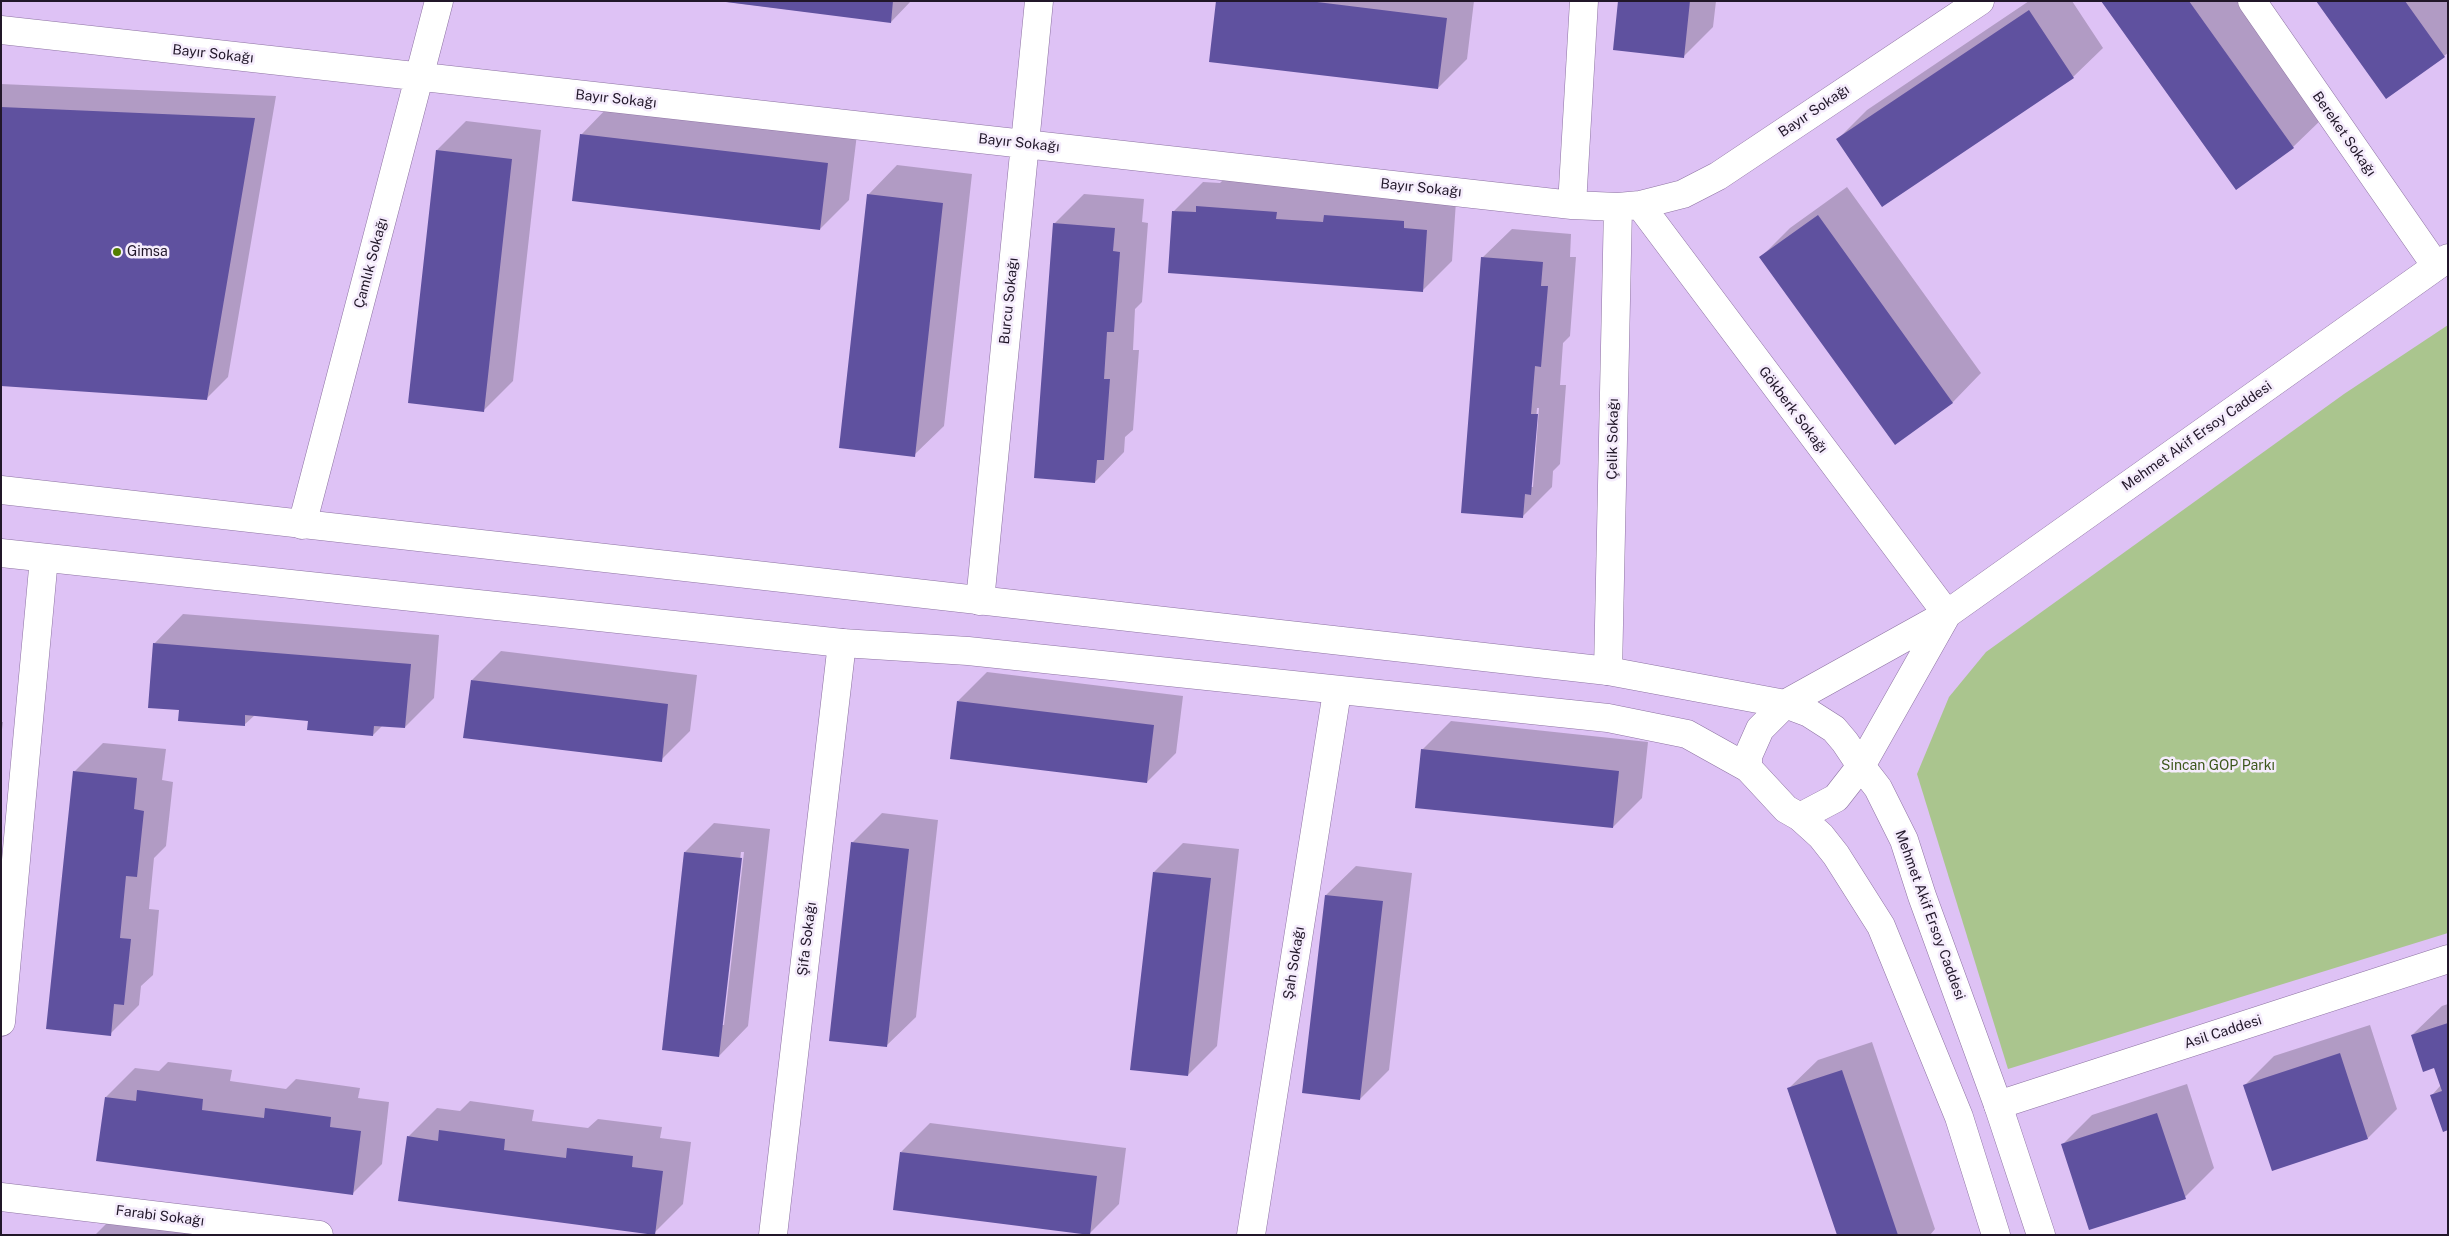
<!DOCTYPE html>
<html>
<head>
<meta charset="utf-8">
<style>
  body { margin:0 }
  #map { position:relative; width:2449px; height:1236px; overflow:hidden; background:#dec2f5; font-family:"Public Sans",sans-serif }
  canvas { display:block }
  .frame { position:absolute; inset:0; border:2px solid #211729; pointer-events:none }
</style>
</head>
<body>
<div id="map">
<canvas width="2449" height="1236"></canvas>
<div class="frame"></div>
</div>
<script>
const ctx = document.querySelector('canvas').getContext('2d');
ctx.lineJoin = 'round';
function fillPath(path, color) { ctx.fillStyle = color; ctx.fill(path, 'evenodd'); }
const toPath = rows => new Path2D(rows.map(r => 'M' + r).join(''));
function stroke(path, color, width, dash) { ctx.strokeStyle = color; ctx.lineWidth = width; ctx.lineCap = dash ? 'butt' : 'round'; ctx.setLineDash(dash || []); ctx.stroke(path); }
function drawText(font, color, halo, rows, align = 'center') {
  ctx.font = font + ' "Public Sans",sans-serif'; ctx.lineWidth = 5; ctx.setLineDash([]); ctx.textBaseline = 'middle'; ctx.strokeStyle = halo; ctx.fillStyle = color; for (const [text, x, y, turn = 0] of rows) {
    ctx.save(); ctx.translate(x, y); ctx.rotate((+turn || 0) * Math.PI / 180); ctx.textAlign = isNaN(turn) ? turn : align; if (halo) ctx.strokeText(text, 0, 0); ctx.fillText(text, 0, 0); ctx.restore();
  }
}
fillPath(toPath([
  [2448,325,2448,933,2008,1069,1917,774,1949,697,1986,652,2344,394]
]), '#aac58e');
fillPath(toPath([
  [719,1,911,1,891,22],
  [1217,1,1474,1,1467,59,1438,88],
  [1620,1,1716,1,1713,27,1684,56],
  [2029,1,2072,1,2103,48,2073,77,1838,139,1867,110],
  [2104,1,2239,1,2323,118,2293,147],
  [2318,1,2448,1,2448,53,2444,56],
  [1,84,276,96,228,377,206,399,1,385],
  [610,105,857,134,849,200,820,229,581,135],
  [466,121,541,130,513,381,483,411,437,150],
  [897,165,972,174,944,426,914,455,868,195],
  [1226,177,1305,183,1305,190,1456,201,1452,261,1423,290,1173,212,1203,182,1220,183],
  [1847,187,1981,373,1952,403,1761,257,1790,228],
  [1084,194,1144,199,1142,222,1148,223,1142,302,1135,309,1133,350,1139,350,1133,430,1125,437,1124,452,1095,482,1054,224],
  [1512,229,1571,234,1570,257,1576,257,1570,336,1563,343,1560,385,1566,385,1560,464,1553,471,1552,487,1523,516,1482,258],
  [1537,408,1539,408,1533,487,1531,487],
  [183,614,439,635,434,698,405,727,383,725,373,735,309,719,255,715,244,725,180,709,154,644],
  [501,651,697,675,690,731,661,760,472,680],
  [987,672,1183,696,1176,753,1147,782,958,701],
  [1451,721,1648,742,1642,798,1613,827,1422,750],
  [1,722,3,722,1,737],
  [103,743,166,749,162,780,173,782,166,846,154,858,149,909,159,910,153,975,141,986,139,1005,110,1034,74,772],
  [882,813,938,820,916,1017,886,1046,852,843],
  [714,823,770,829,748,1026,719,1056,685,852],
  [741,852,744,852,724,1025,722,1025],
  [1183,843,1239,849,1217,1046,1188,1075,1154,872],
  [1356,866,1412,873,1389,1070,1360,1099,1326,895],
  [2448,1004,2448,1129,2432,1095,2441,1085,2435,1066,2412,1035,2442,1006],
  [2370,1025,2397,1109,2368,1138,2245,1085,2274,1056],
  [1872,1042,1935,1229,1930,1235,1838,1235,1788,1089,1818,1060],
  [168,1062,232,1070,230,1081,286,1089,296,1079,360,1088,358,1098,389,1102,382,1164,352,1194,106,1097,135,1068,159,1071],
  [2187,1084,2214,1168,2185,1197,2062,1145,2092,1115],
  [470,1101,534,1110,532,1121,588,1128,598,1119,662,1127,660,1138,691,1142,683,1204,654,1233,408,1137,437,1108,460,1111],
  [930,1123,1126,1148,1119,1204,1090,1233,901,1152],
  [113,1217,258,1235,95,1235]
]), '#0003');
fillPath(toPath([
  [718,1,893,1,891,23],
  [1216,1,1309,1,1447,18,1438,89,1209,62],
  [1618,1,1690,1,1684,58,1613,50],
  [2101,1,2189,1,2294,148,2236,190],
  [2316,1,2405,1,2445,57,2386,99],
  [2029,10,2074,78,1882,207,1836,139],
  [1,107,255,118,207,400,1,386],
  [580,134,828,163,820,230,572,201],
  [436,150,512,159,484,412,408,403],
  [867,194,943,203,915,457,839,448],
  [1196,206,1277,212,1276,219,1323,222,1324,215,1404,221,1404,228,1427,230,1423,292,1168,273,1172,211,1196,212],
  [1818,215,1953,403,1895,445,1759,257],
  [1053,223,1115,228,1113,251,1120,252,1114,332,1107,332,1104,379,1110,379,1104,460,1097,460,1095,483,1034,478],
  [1481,257,1543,262,1541,286,1548,286,1541,367,1535,366,1531,414,1538,414,1531,495,1525,494,1523,518,1461,513],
  [153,643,411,664,405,728,374,726,373,736,307,730,308,721,245,715,245,726,178,721,179,710,148,708],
  [471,680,668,704,662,762,463,738],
  [957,701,1154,725,1147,783,950,759],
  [1421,749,1619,771,1613,828,1415,808],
  [73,771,137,778,134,809,144,811,137,877,126,876,120,938,131,939,124,1005,114,1004,111,1036,46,1029],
  [851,842,909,849,887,1047,829,1041],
  [684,852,742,858,719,1057,662,1050],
  [1153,872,1211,878,1188,1076,1130,1070],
  [1325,895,1383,901,1360,1100,1302,1093],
  [2448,1023,2448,1130,2443,1132,2430,1095,2442,1091,2434,1068,2423,1072,2411,1035],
  [2340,1053,2368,1139,2272,1171,2243,1085],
  [1842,1070,1874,1164,1898,1235,1837,1235,1787,1088],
  [137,1090,203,1099,202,1110,264,1118,265,1108,331,1117,330,1127,361,1131,353,1195,96,1161,105,1097,136,1101],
  [2157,1113,2186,1199,2089,1230,2061,1144],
  [439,1130,505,1139,504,1150,566,1158,567,1148,633,1156,632,1167,663,1171,655,1235,398,1201,407,1136,438,1141],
  [900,1152,1097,1176,1090,1235,893,1210]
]), '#5f519f');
const minor = toPath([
  [2252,1,2436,266],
  [1,30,1572,205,1618,207,1640,205,1683,194,1718,176,1980,1],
  [1572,205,1584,1],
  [1640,205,1947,614],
  [302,525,439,1],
  [980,601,1039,1],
  [1608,671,1618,207],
  [1,1022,44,558],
  [1998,1105,2448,959],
  [1,1197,319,1235],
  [773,1235,842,643],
  [1251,1235,1337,692]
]);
const major = toPath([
  [1,490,1608,671,1785,704,1947,614,1861,766,1836,798,1800,817,1786,809,1748,768,1748,756,1760,729,1785,704,1809,713,1834,729,1845,742,1861,766,1878,788,1904,840,1922,896,1998,1105,2041,1235],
  [1,553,842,643,968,651,1608,718,1687,734,1748,768],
  [1947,614,2448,258],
  [1800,817,1821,836,1836,855,1881,926,1959,1117,1996,1235]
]);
stroke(minor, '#8d73a2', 29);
stroke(major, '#8d73a2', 29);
stroke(minor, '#fff', 28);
stroke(major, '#fff', 28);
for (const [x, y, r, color] of [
  [117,252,5,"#537e01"]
]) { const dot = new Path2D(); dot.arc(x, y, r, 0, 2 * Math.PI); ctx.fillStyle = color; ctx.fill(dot); stroke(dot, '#f5ecfc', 2); }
drawText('14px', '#211729', '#f5ecfc', [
  ["Bayır Sokağı",213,54,6],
  ["Bayır Sokağı",616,99,6],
  ["Bayır Sokağı",1814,111,-34],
  ["Bereket Sokağı",2344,134,55],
  ["Bayır Sokağı",1019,143,6],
  ["Bayır Sokağı",1421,188,6],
  ["Çamlık Sokağı",371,263,-75],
  ["Burcu Sokağı",1009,301,-84],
  ["Gökberk Sokağı",1793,410,53],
  ["Mehmet Akif Ersoy Caddesi",2197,436,-35],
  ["Çelik Sokağı",1613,439,-89],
  ["Mehmet Akif Ersoy Caddesi",1930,915,70],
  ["Şifa Sokağı",807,939,-83],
  ["Şah Sokağı",1294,963,-81],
  ["Asil Caddesi",2223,1032,-18],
  ["Farabi Sokağı",160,1216,7]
]);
drawText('14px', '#211729', '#f5ecfc', [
  ["Gimsa",127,252]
], 'left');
drawText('14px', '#3e581d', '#f5ecfc', [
  ["Sincan GOP Parkı",2218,766]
]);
</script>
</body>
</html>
